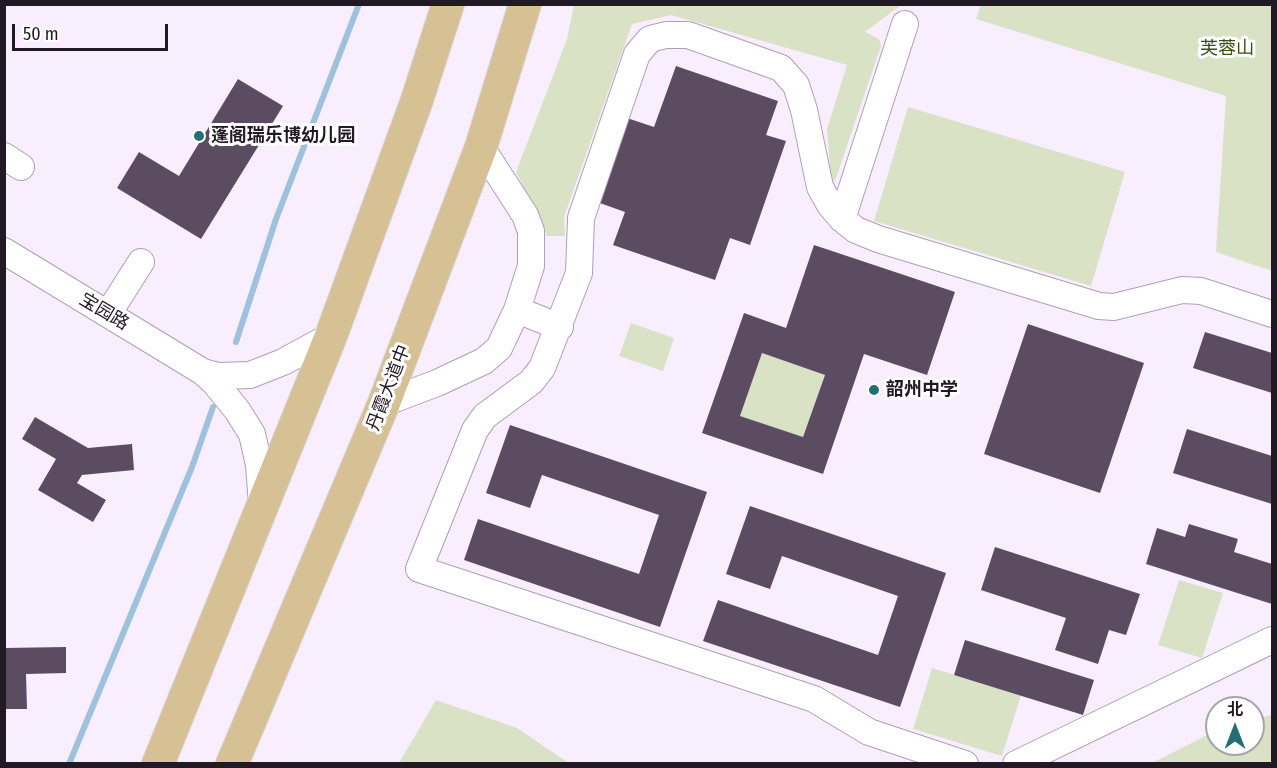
<!DOCTYPE html>
<html>
<head>
<meta charset="utf-8">
<style>
  body { margin:0 }
  #map { position:relative; width:1277px; height:768px; overflow:hidden; background:#f9eefe; font-family:"Fira Sans Condensed","Noto Sans SC",sans-serif }
  canvas { display:block }
  .frame { position:absolute; inset:0; border:6px solid #211a24; pointer-events:none }
  .north { position:absolute; left:1205px; top:696px; width:60px; height:60px; box-sizing:border-box; background:#fff; border:2px solid #a6a3a7; border-radius:50%; rotate:0deg; font-size:16px; font-weight:700; line-height:24px; text-align:center; color:#211a24 }
  .north::after { content:''; display:block; margin:auto; width:21px; height:27px; background:#246e77; clip-path:polygon(50% 0,100% 100%,50% 72%,0 100%) }
  .scale { position:absolute; left:12px; top:24px; width:156px; height:27px; box-sizing:border-box; border:3px solid #211a24; border-top:0; padding-left:8px; font-size:18px; line-height:21px; white-space:nowrap; color:#211a24; -webkit-text-stroke:4px #fff; paint-order:stroke }
</style>
</head>
<body>
<div id="map">
<canvas width="1277" height="768"></canvas>
<div class="frame"></div>
<div class="north">北</div>
<div class="scale">50 m</div>
</div>
<script>
const ctx = document.querySelector('canvas').getContext('2d');
ctx.lineJoin = 'round';
function fillPath(path, color) { ctx.fillStyle = color; ctx.fill(path, 'evenodd'); }
const toPath = rows => new Path2D(rows.map(r => 'M' + r).join(''));
function stroke(path, color, width, dash) { ctx.strokeStyle = color; ctx.lineWidth = width; ctx.lineCap = dash ? 'butt' : 'round'; ctx.setLineDash(dash || []); ctx.stroke(path); }
function drawText(font, color, halo, rows, align = 'center') {
  ctx.font = font + ' "Fira Sans Condensed","Noto Sans SC",sans-serif'; ctx.lineWidth = 6; ctx.setLineDash([]); ctx.textBaseline = 'middle'; ctx.strokeStyle = halo; ctx.fillStyle = color; for (const [text, x, y, turn = 0] of rows) {
    ctx.save(); ctx.translate(x, y); ctx.rotate((+turn || 0) * Math.PI / 180); ctx.textAlign = isNaN(turn) ? turn : align; if (halo) ctx.strokeText(text, 0, 0); ctx.fillText(text, 0, 0); ctx.restore();
  }
}
fillPath(toPath([
  [981,4,1272,5,1272,271,1216,252,1226,96,976,19],
  [574,5,901,5,865,32,879,39,881,46,835,181,831,178,827,129,847,65,671,15,632,24,564,217,565,236,547,236,516,172,567,39],
  [908,107,1125,172,1091,286,874,221],
  [631,323,674,338,663,371,619,356],
  [762,353,825,375,803,437,740,416],
  [1179,580,1223,593,1202,658,1158,645],
  [932,668,1021,695,1002,756,913,729],
  [436,700,517,728,569,763,399,763],
  [1272,715,1272,763,1152,763,1217,730,1217,744,1253,744,1253,719]
]), '#dae2c6');
stroke(toPath([
  [236,342,276,219,359,4],
  [69,764,192,467,213,407]
]), '#9dc2dd', 6);
fillPath(toPath([
  [676,66,778,101,766,135,786,141,750,245,730,238,715,280,613,245,625,212,597,202,627,118,654,127],
  [238,79,283,106,201,239,117,188,139,152,179,176],
  [814,245,955,292,927,375,864,354,823,474,702,433,744,313,786,328],
  [762,353,825,375,803,437,740,416],
  [1028,324,1144,363,1100,493,984,454],
  [1205,332,1272,353,1272,393,1193,368],
  [35,417,88,448,132,444,134,470,82,475,77,483,106,500,93,522,38,490,56,459,22,439],
  [510,425,707,492,660,627,464,560,478,519,639,574,659,515,542,475,530,508,486,493],
  [1187,429,1272,456,1272,504,1173,473],
  [750,506,946,573,900,707,703,641,718,600,878,655,898,596,782,556,770,589,726,574],
  [1189,524,1238,539,1234,552,1272,564,1272,604,1146,564,1157,528,1185,537],
  [995,547,1140,594,1126,635,1109,630,1098,664,1055,650,1066,618,981,590],
  [965,640,1094,680,1083,715,954,675],
  [66,647,66,673,26,674,27,709,4,709,4,648]
]), '#5c4c62');
const minor = toPath([
  [4,156,21,167],
  [842,219,905,24],
  [4,251,203,372,215,383,237,410,252,434,259,465,262,505],
  [517,310,560,327],
  [108,314,141,262],
  [203,372,218,376,250,375,283,362,331,336],
  [384,403,437,383,484,361,499,348,517,310,531,266,531,231,525,215,481,147],
  [965,764,869,732,814,699,419,569,475,430,485,416,531,382,542,368,579,273,581,218,637,54,650,39,666,35,688,35,781,68,796,85,804,110,820,187,830,205,842,219,856,230,878,239,1099,306,1114,307,1182,290,1201,291,1272,314],
  [1016,764,1272,640]
]);
const major = toPath([
  [158,764,331,336,417,100,448,4],
  [232,764,384,403,481,147,525,4]
]);
stroke(minor, '#af9eb7', 28);
stroke(major, '#d7d6d8', 34);
stroke(minor, '#fff', 26);
stroke(major, '#d6c195', 32);
for (const [x, y, r, color] of [
  [199,136,6,"#246e77"],
  [874,390,6,"#246e77"]
]) { const dot = new Path2D(); dot.arc(x, y, r, 0, 2 * Math.PI); ctx.fillStyle = color; ctx.fill(dot); stroke(dot, '#fff', 2); }
drawText('18px', '#414e11', '#fff', [
  ["芙蓉山",1227,49]
]);
drawText('bold 18px', '#211a24', '#fff', [
  ["蓬阁瑞乐博幼儿园",211,136],
  ["韶州中学",886,390]
], 'left');
drawText('18px', '#211a24', '#fff', [
  ["宝园路",104,312,31],
  ["丹霞大道中",389,388,-69]
]);
</script>
</body>
</html>
